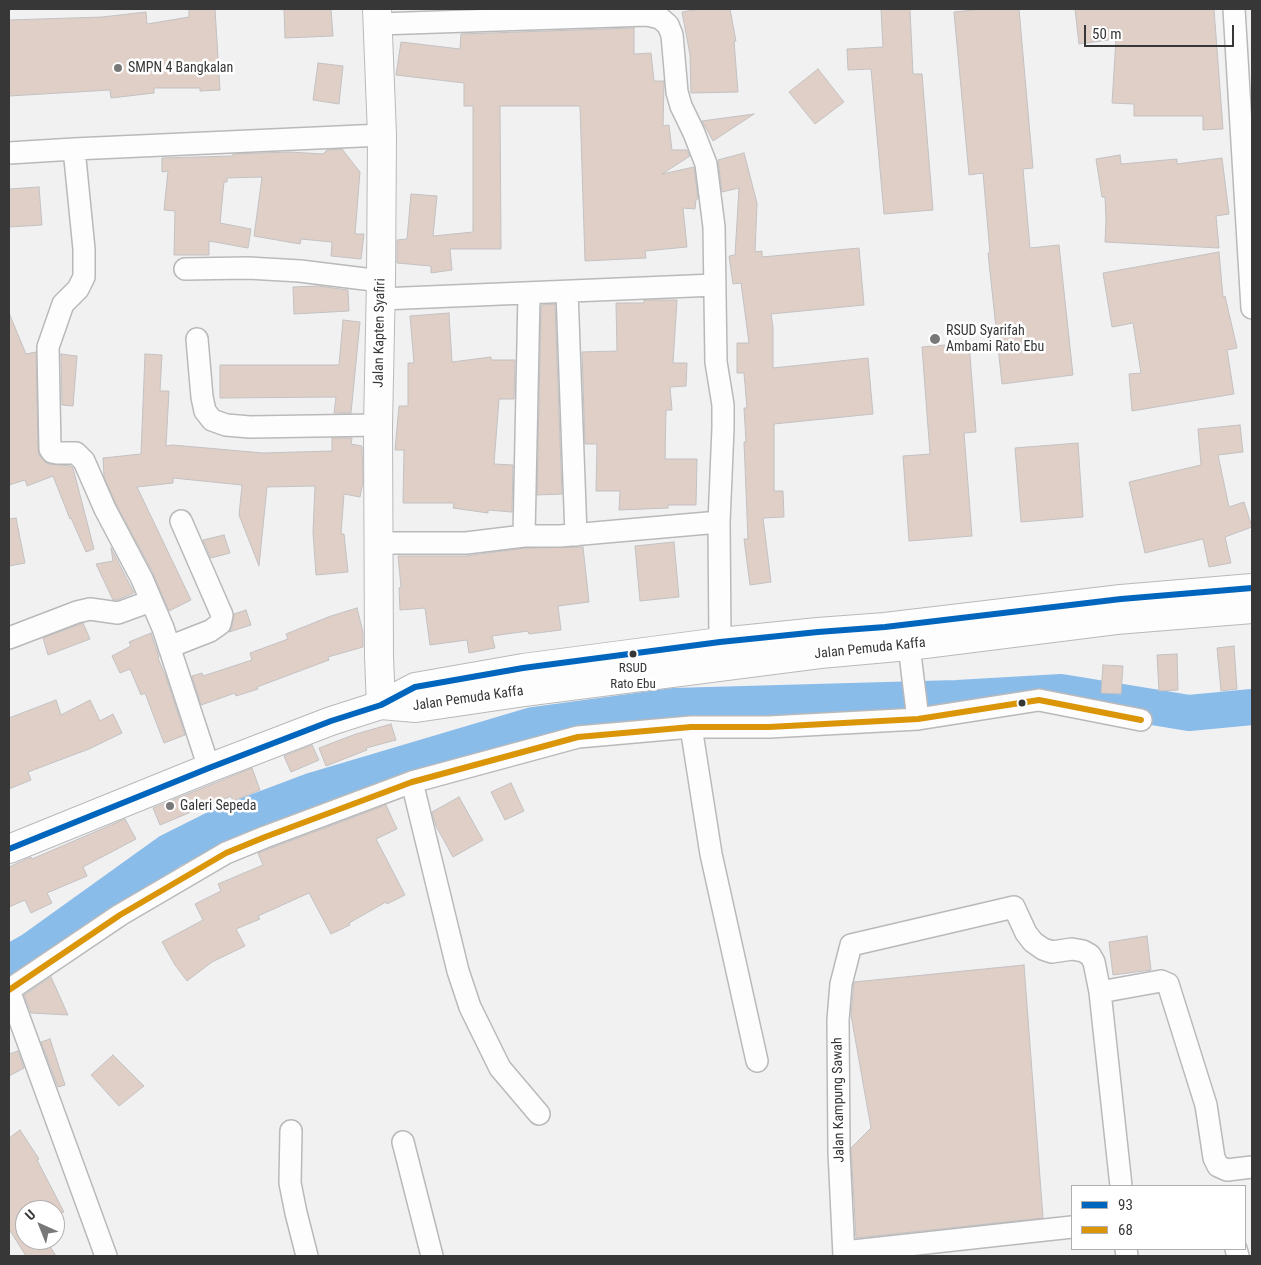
<!DOCTYPE html>
<html>
<head>
<meta charset="utf-8">
<style>
  body { margin:0 }
  #map { position:relative; width:1261px; height:1265px; overflow:hidden; background:#f2f1f2; font-family:"Roboto Condensed",sans-serif }
  canvas { display:block }
  .frame { position:absolute; inset:0; border:10px solid #383738; pointer-events:none }
  .legend { position:absolute; left:1071px; top:1185px; width:175px; height:65px; box-sizing:border-box; background:#fff; border:1px solid #afafaf; margin:0; padding:6px 9px; list-style:none; font-size:15px; color:#383738 }
  .legend li { display:flex; align-items:center; gap:10px; height:25px }
  .legend b { width:25px; border:1px solid #afafaf }
  .north { position:absolute; left:15px; top:1200px; width:50px; height:50px; box-sizing:border-box; background:#fff; border:1px solid #afafaf; border-radius:50%; rotate:316deg; font-size:14px; font-weight:700; line-height:20px; text-align:center; color:#383738 }
  .north::after { content:''; display:block; margin:auto; width:18px; height:22px; background:#797879; clip-path:polygon(50% 0,100% 100%,50% 72%,0 100%) }
  .scale { position:absolute; left:1084px; top:25px; width:150px; height:22px; box-sizing:border-box; border:2px solid #383738; border-top:0; padding-left:6px; font-size:15px; line-height:18px; white-space:nowrap; color:#383738; -webkit-text-stroke:4px #fff; paint-order:stroke }
</style>
</head>
<body>
<div id="map">
<canvas width="1261" height="1265"></canvas>
<div class="frame"></div>
<ul class="legend">
<li><b style="height:6px;background:#0065bd"></b>93</li>
<li><b style="height:6px;background:#da9508"></b>68</li>
</ul>
<div class="north">U</div>
<div class="scale">50 m</div>
</div>
<script>
const ctx = document.querySelector('canvas').getContext('2d');
ctx.lineJoin = 'round';
const toPath = rows => new Path2D(rows.map(r => 'M' + r).join(''));
function stroke(path, color, width, dash) { ctx.strokeStyle = color; ctx.lineWidth = width; ctx.lineCap = dash ? 'butt' : 'round'; ctx.setLineDash(dash || []); ctx.stroke(path); }
function fillPath(path, color) { ctx.fillStyle = color; ctx.fill(path, 'evenodd'); }
function drawText(font, color, halo, rows, align = 'center') {
  ctx.font = font + ' "Roboto Condensed",sans-serif'; ctx.lineWidth = 5; ctx.setLineDash([]); ctx.textBaseline = 'middle'; ctx.strokeStyle = halo; ctx.fillStyle = color; for (const [text, x, y, turn = 0] of rows) {
    ctx.save(); ctx.translate(x, y); ctx.rotate((+turn || 0) * Math.PI / 180); ctx.textAlign = isNaN(turn) ? turn : align; if (halo) ctx.strokeText(text, 0, 0); ctx.fillText(text, 0, 0); ctx.restore();
  }
}
stroke(toPath([
  [9,963,32,950,170,851,226,823,311,791,533,725,673,706,957,698,1061,692,1189,713,1252,707]
]), '#8abcea', 36);
const building = toPath([
  [189,9,215,9,220,90,200,91,200,88,154,88,154,93,111,98,110,90,9,96,9,20,102,17,146,12,147,24,189,17,189,9],
  [284,9,331,9,333,36,285,38,284,9],
  [700,9,730,9,736,41,734,41,738,92,691,93,690,55,682,12,700,9],
  [881,9,910,9,913,74,922,74,933,210,884,214,871,69,848,70,847,49,883,47,881,9],
  [984,9,1019,9,1033,168,1023,169,1030,248,1059,245,1073,375,1002,384,988,253,990,253,983,173,969,175,954,12,984,9],
  [1075,9,1214,9,1223,129,1203,130,1203,116,1134,116,1134,104,1112,103,1116,39,1079,44,1075,9],
  [634,28,634,54,651,53,654,81,664,81,663,126,669,125,672,150,687,150,690,156,662,174,694,167,698,199,696,199,695,209,683,208,687,247,645,251,646,258,585,261,580,106,500,106,501,249,450,249,452,270,431,273,431,266,397,263,397,240,407,239,411,194,437,196,433,236,473,232,473,106,464,106,464,83,396,75,401,42,460,49,461,34,634,28],
  [318,63,343,66,339,104,313,100,318,63],
  [818,69,844,102,815,124,789,92,818,69],
  [754,114,713,141,702,121,754,114],
  [342,149,360,172,355,234,364,234,361,259,331,256,332,242,301,239,300,244,254,236,262,177,227,178,227,182,224,182,220,223,251,229,248,248,209,241,209,255,174,255,175,211,164,210,168,171,162,172,162,158,233,156,233,154,290,152,323,154,327,150,342,149],
  [744,153,757,203,755,252,762,251,762,257,859,248,864,305,771,314,773,327,773,368,868,358,873,414,774,424,774,491,783,491,784,517,763,518,771,582,750,585,744,539,748,539,744,442,746,442,744,408,747,408,744,373,737,373,737,343,749,343,741,283,733,284,729,256,735,255,739,188,722,192,718,160,744,153],
  [1120,155,1121,164,1177,159,1177,164,1222,158,1229,214,1216,216,1219,248,1105,242,1106,219,1105,197,1102,197,1096,159,1120,155],
  [39,187,42,225,9,227,9,189,39,187],
  [1219,252,1223,297,1225,296,1237,348,1227,350,1234,394,1132,411,1129,374,1141,373,1133,323,1112,327,1103,273,1219,252],
  [318,286,348,290,349,311,294,314,293,287,318,286],
  [644,300,677,300,673,363,687,363,686,386,670,387,672,410,666,410,665,459,697,459,696,505,668,505,668,508,619,510,620,491,596,491,597,444,585,444,582,352,617,351,616,303,644,303,644,300],
  [555,304,562,494,537,495,541,305,555,304],
  [9,313,26,354,36,352,38,449,39,455,45,462,49,464,71,466,73,468,94,549,86,552,71,518,70,519,53,476,27,486,25,480,9,485,9,313],
  [449,313,452,362,491,357,491,360,515,360,514,399,499,399,494,464,513,465,512,512,488,510,488,513,453,508,454,503,403,503,404,450,395,450,399,406,408,406,408,363,414,363,410,316,449,313],
  [343,320,360,322,351,413,334,413,336,397,220,398,220,365,339,365,343,320],
  [969,343,976,432,964,433,972,536,909,541,903,456,930,454,922,347,969,343],
  [61,354,77,356,73,406,62,405,61,354],
  [145,354,162,355,160,391,169,391,166,446,173,445,263,453,332,451,332,438,352,438,351,444,362,446,363,482,360,497,344,494,341,534,344,534,348,572,316,575,313,532,315,486,267,487,259,566,239,515,242,485,173,478,173,483,137,487,191,600,169,611,153,573,116,504,104,477,103,458,141,454,145,354],
  [1240,425,1243,452,1218,455,1229,507,1244,502,1252,527,1225,537,1231,563,1209,567,1203,539,1145,553,1129,482,1201,465,1198,429,1240,425],
  [1078,443,1083,517,1021,522,1015,448,1078,443],
  [16,518,25,563,9,566,9,519,16,518],
  [224,535,230,553,211,558,203,540,224,535],
  [674,542,679,597,640,601,635,546,674,542],
  [583,547,589,602,558,606,561,630,529,634,528,631,492,636,495,648,469,653,467,640,430,645,425,608,400,610,399,588,401,587,398,556,466,556,525,548,583,547],
  [111,548,134,593,117,600,113,600,96,564,113,561,111,548],
  [357,608,363,632,363,647,328,657,329,660,257,687,258,689,236,696,235,693,201,705,192,676,202,673,203,676,252,660,250,653,288,639,286,634,331,616,357,608],
  [246,610,251,625,229,632,232,627,234,614,246,610],
  [83,623,90,639,48,655,43,638,83,623],
  [151,633,159,657,158,658,166,677,185,735,164,743,145,693,141,695,130,669,120,673,112,656,131,646,129,642,151,633],
  [1234,646,1237,689,1221,691,1217,648,1234,646],
  [1177,654,1178,690,1159,691,1157,655,1177,654],
  [1103,665,1123,666,1121,694,1101,693,1103,665],
  [56,700,61,715,90,700,100,721,113,714,122,733,89,749,28,772,31,780,9,789,9,718,56,700],
  [391,724,396,740,366,748,367,750,326,766,319,748,356,734,391,724],
  [312,745,319,760,291,772,284,756,312,745],
  [252,768,260,790,233,801,231,796,199,811,198,809,160,825,153,808,252,768],
  [511,783,524,811,505,820,491,792,511,783],
  [459,797,483,840,453,857,436,826,432,812,459,797],
  [386,805,397,829,376,839,405,895,387,904,386,902,349,923,350,925,331,934,309,893,258,916,260,919,236,929,245,946,212,962,187,981,175,965,162,942,203,920,195,904,221,891,218,884,263,865,258,853,386,805],
  [125,819,136,839,83,867,87,876,47,893,52,903,31,913,25,900,9,907,9,867,31,857,32,859,125,819],
  [1147,936,1151,970,1113,975,1109,942,1147,936],
  [1024,965,1043,1218,856,1238,851,1148,871,1128,851,1015,854,982,1024,965],
  [51,977,68,1015,31,1013,24,995,51,977],
  [50,1039,65,1085,58,1087,41,1042,50,1039],
  [18,1051,24,1068,9,1076,9,1054,18,1051],
  [113,1055,144,1086,119,1106,91,1075,113,1055],
  [20,1130,39,1159,37,1160,64,1212,55,1215,55,1210,25,1210,25,1240,46,1240,56,1256,26,1256,9,1229,9,1138,20,1130]
]);
fillPath(building, '#e0cfc7');
stroke(building, '#c2c1c2', 1);
const street = toPath([
  [1234,9,1252,308],
  [378,24,647,15,660,18,668,25,672,35,677,92,681,106,694,133,706,164,714,227,716,362,723,405,723,428,719,522,720,642],
  [74,149,84,249,84,277,78,289,63,304,48,347,50,449,52,452,57,453,76,453,84,461,105,509,142,579,163,628,209,768],
  [9,153,74,149,382,135],
  [185,269,248,268,300,271,381,281],
  [567,292,576,535],
  [381,299,715,285],
  [197,339,202,397,205,411,212,420,226,425,250,427,378,425],
  [524,536,529,294],
  [378,543,466,543,524,536,560,536,719,522],
  [9,638,77,612,90,609,118,613,151,601],
  [909,646,918,719],
  [169,647,210,631,220,624,222,615,181,521],
  [691,727,711,854,757,1061],
  [412,782,458,971,470,1007,500,1068,539,1114],
  [9,990,120,915,226,853,265,837,412,782,578,737,691,727,769,727,918,719,1039,700,1141,720],
  [9,990,106,1256],
  [1100,992,1161,981,1168,984,1206,1105,1214,1158,1218,1166,1227,1170,1252,1167],
  [291,1131,290,1183,296,1213,307,1256],
  [403,1142,432,1256],
  [1126,1249,1127,1256],
  [1236,1249,1238,1256],
  [844,1252,1072,1227],
  [844,1256,839,1152,838,1020,841,984,851,945,1014,907,1026,933,1033,942,1043,949,1052,952,1072,949,1083,951,1090,955,1094,962,1100,992,1121,1186]
]);
const secondary = toPath([
  [9,849,209,768,331,721,381,705]
]);
const highway = toPath([
  [377,9,382,135,381,281,378,425,379,657,381,705],
  [381,705,415,687,523,668,720,642,818,632,885,627,1121,599,1252,588],
  [381,705,416,708,525,692,820,654,909,646,1116,620,1252,609]
]);
stroke(street, '#bab9ba', 24);
stroke(secondary, '#bab9ba', 30);
stroke(highway, '#bab9ba', 30);
stroke(street, '#fdfdfd', 21);
stroke(secondary, '#fdfdfd', 28);
stroke(highway, '#fdfdfd', 28);
stroke(toPath([
  [9,849,209,768,331,721,381,705,415,687,523,668,720,642,818,632,885,627,1121,599,1252,588]
]), '#0065bd', 6);
stroke(toPath([
  [9,990,120,915,226,853,265,837,412,782,578,737,691,727,769,727,918,719,1039,700,1141,720]
]), '#da9508', 6);
for (const [x, y, r, color] of [
  [118,68,5,"#797879"],
  [935,339,6,"#797879"],
  [633,654,4.5,"#383738"],
  [1022,703,4.5,"#383738"],
  [170,806,5,"#797879"]
]) { const dot = new Path2D(); dot.arc(x, y, r, 0, 2 * Math.PI); ctx.fillStyle = color; ctx.fill(dot); stroke(dot, '#fff', 2); }
drawText('13px', '#383738', '#fff', [
  ["RSUD",633,669],
  ["Rato Ebu",633,685]
]);
drawText('14px', '#383738', '#fff', [
  ["SMPN 4 Bangkalan",128,68],
  ["RSUD Syarifah",946,331],
  ["Ambami Rato Ebu",946,347],
  ["Galeri Sepeda",180,806]
], 'left');
drawText('14px', '#383738', '#fff', [
  ["Jalan Kapten Syafiri",380,333,-89],
  ["Jalan Pemuda Kaffa",870,649,-6],
  ["Jalan Pemuda Kaffa",468,699,-8],
  ["Jalan Kampung Sawah",839,1100,-91]
]);
</script>
</body>
</html>
